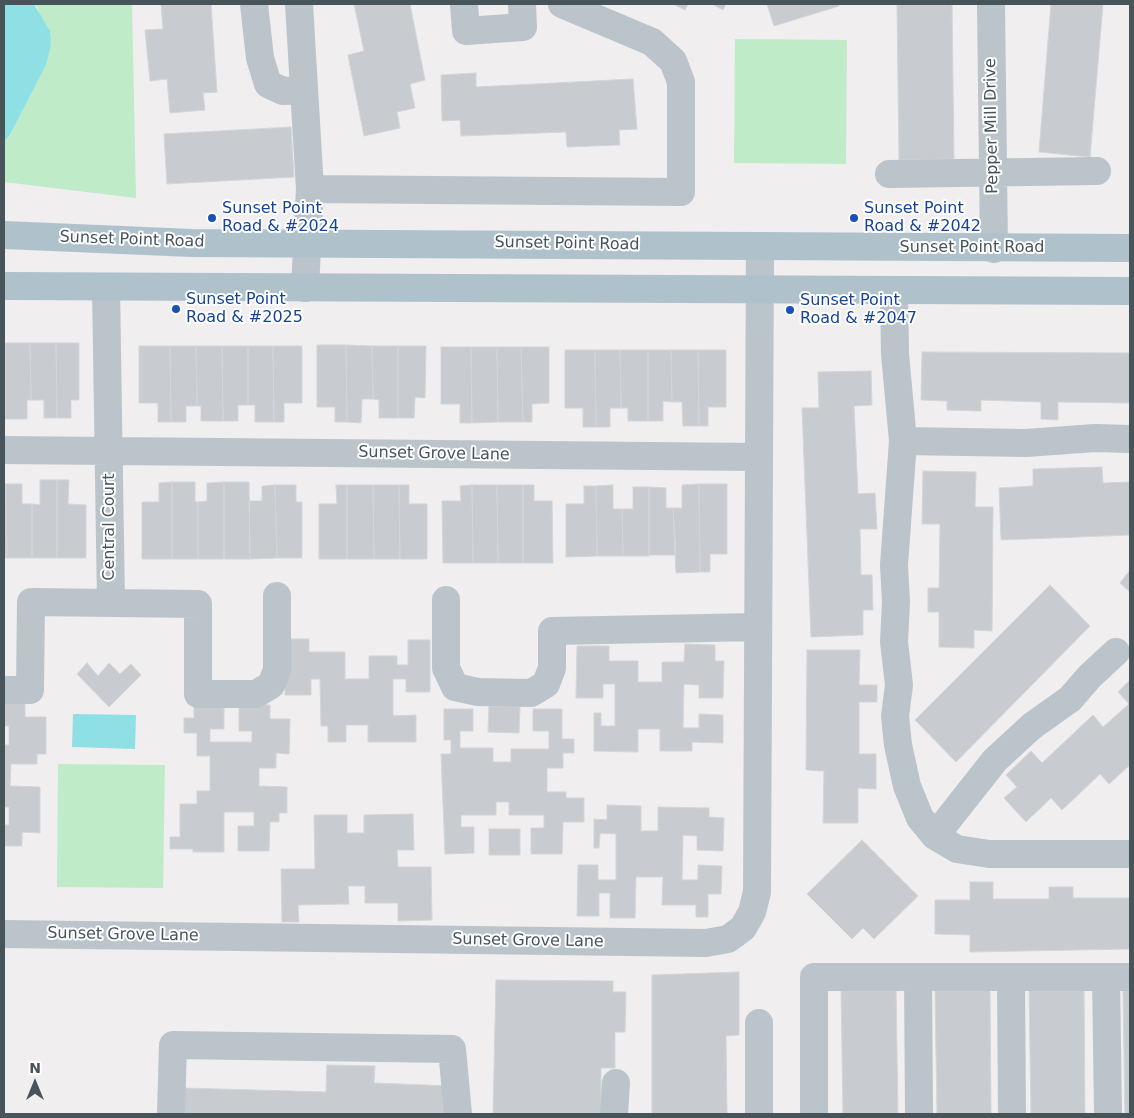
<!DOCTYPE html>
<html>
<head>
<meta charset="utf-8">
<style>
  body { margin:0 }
  #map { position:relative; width:1134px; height:1118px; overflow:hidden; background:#f0eeee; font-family:"DejaVu Sans",sans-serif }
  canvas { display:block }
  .frame { position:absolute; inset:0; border:5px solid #47545a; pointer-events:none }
  .north { position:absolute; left:10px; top:1058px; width:50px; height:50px; -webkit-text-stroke:4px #fff; paint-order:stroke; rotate:0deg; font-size:14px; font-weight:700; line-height:20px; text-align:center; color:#47545a }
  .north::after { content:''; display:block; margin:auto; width:18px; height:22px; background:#47545a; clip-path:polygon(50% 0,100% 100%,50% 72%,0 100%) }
</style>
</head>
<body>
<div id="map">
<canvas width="1134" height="1118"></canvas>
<div class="frame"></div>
<div class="north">N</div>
</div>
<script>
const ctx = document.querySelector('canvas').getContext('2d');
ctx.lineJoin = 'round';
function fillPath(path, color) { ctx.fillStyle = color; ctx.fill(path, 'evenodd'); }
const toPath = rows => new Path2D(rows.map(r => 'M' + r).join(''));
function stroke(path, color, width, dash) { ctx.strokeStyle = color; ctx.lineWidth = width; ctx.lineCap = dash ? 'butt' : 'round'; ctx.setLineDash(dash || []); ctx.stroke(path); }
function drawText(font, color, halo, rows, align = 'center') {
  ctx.font = font + ' "DejaVu Sans",sans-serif'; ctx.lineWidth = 4; ctx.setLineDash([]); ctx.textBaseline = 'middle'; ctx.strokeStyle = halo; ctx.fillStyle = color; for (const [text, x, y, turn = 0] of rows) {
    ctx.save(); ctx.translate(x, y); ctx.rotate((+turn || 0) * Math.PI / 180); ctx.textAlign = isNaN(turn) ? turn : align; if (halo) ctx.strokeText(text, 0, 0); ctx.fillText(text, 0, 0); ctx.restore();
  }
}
fillPath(toPath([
  [34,4,132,4,136,198,4,182,4,142,11,133,46,65,38,8],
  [735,39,847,40,846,164,734,163],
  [58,764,165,765,163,888,57,887]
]), '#bfebc9');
fillPath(toPath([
  [4,4,34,4,50,31,51,45,46,65,11,133,4,142],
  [73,714,136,715,135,749,72,747]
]), '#8fe0e5');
const building = toPath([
  [161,4,211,4,217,92,203,93,205,110,170,113,167,79,150,81,145,30,163,29,161,4],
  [354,4,410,4,425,80,410,84,415,108,397,112,400,128,364,136,348,55,364,51,354,4],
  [673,4,688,4,685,10,673,4],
  [712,4,726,4,723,10,712,4],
  [767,4,838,4,839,6,774,26,767,4],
  [897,4,952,4,954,159,899,160,897,4],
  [1051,4,1103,4,1090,157,1039,152,1051,4],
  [476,73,476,87,633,79,637,129,619,130,620,145,567,147,566,132,461,136,460,120,442,121,441,75,476,73],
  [291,127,294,177,167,184,164,134,291,127],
  [4,342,5,343,5,419,4,419,4,342],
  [5,343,30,343,31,400,27,400,27,419,5,419,5,343],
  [30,343,56,343,57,418,44,418,44,400,31,400,30,343],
  [56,343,79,343,79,400,71,400,71,418,57,418,56,343],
  [317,345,346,345,347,422,335,422,335,407,317,407,317,345],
  [346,345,372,346,373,399,362,399,361,423,347,422,346,345],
  [139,346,170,346,171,422,158,422,158,403,139,403,139,346],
  [170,346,196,346,197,406,186,406,186,422,171,422,170,346],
  [196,346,222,346,223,421,201,421,201,406,197,406,196,346],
  [222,346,248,346,248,405,238,405,238,421,223,421,222,346],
  [248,346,273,346,274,422,255,422,255,405,248,405,248,346],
  [273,346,302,346,302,403,284,403,284,422,274,422,273,346],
  [372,346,398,346,398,418,379,418,379,400,373,399,372,346],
  [398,346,426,346,425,398,415,397,414,418,398,418,398,346],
  [441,347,471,347,472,423,460,423,460,404,441,404,441,347],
  [471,347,497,347,498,422,472,423,471,347],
  [497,347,521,347,523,422,498,422,497,347],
  [521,347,549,347,549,403,532,404,532,422,523,422,521,347],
  [565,350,595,350,596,427,583,427,583,408,565,408,565,350],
  [595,350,620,350,621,408,610,408,610,427,596,427,595,350],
  [620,350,648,350,648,421,628,421,628,408,621,408,620,350],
  [648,350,671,350,672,402,663,401,663,421,648,421,648,350],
  [671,350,698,350,699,426,683,426,682,402,672,402,671,350],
  [698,350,726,350,726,407,708,407,708,426,699,426,698,350],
  [922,352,1130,353,1130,403,1058,402,1058,420,1041,419,1041,402,981,400,981,411,947,410,947,401,921,400,922,352],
  [871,371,872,405,854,406,858,494,875,493,877,529,860,529,861,575,872,575,873,610,863,610,863,635,811,637,802,408,819,408,818,372,871,371],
  [1102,467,1103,483,1130,482,1130,535,1001,540,999,488,1033,486,1033,469,1102,467],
  [923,471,976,472,975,507,993,507,992,631,974,630,974,648,939,647,939,612,928,612,928,588,939,588,940,524,922,524,923,471],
  [40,480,57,480,57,558,32,558,32,504,40,505,40,480],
  [57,480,69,480,68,504,86,505,86,558,57,558,57,480],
  [172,482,172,559,142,559,142,502,159,502,159,483,172,482],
  [172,482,195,482,195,502,198,502,198,559,172,559,172,482],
  [224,482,249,482,250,559,224,559,224,482],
  [224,482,224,559,198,559,198,502,207,501,207,483,224,482],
  [4,484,6,484,7,558,4,558,4,484],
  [6,484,22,484,22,504,32,504,32,558,7,558,6,484],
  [699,484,700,572,676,573,673,508,682,508,682,485,699,484],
  [699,484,727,484,727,554,710,554,710,572,700,572,699,484],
  [275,485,277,558,250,559,249,501,262,501,262,486,275,485],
  [275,485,296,485,296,502,302,502,302,558,277,558,275,485],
  [336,485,347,485,347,559,319,559,319,504,337,504,336,485],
  [347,485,373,485,374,559,347,559,347,485],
  [373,485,399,485,400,559,374,559,373,485],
  [399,485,409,485,409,504,427,504,427,559,400,559,399,485],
  [472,485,473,563,443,563,442,501,461,501,460,486,472,485],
  [472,485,497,485,498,563,473,563,472,485],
  [497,485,523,485,523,563,498,563,497,485],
  [523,485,534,485,534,501,552,501,553,563,523,563,523,485],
  [613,485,613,509,622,509,623,556,597,556,596,486,613,485],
  [584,486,596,486,597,556,566,557,566,504,584,504,584,486],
  [633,487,649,487,649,556,623,556,622,509,633,509,633,487],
  [649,487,666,488,666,508,673,508,676,555,649,555,649,487],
  [1130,570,1130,592,1120,583,1130,570],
  [1050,585,1090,626,956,762,915,720,1050,585],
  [285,639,309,639,309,652,345,652,345,679,369,679,369,656,397,656,397,665,408,665,408,640,430,640,430,692,406,692,406,679,393,679,393,716,416,715,416,742,368,742,368,725,346,725,346,742,328,742,328,726,321,726,320,679,311,679,311,695,285,695,285,639],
  [685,644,715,645,715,661,724,661,723,698,699,698,699,685,684,684,683,728,699,728,699,714,723,715,723,743,692,742,692,751,660,751,660,729,638,729,638,752,594,751,594,713,601,713,601,726,615,726,615,684,603,684,603,698,576,698,577,646,609,646,609,661,638,661,638,682,662,682,662,662,684,662,685,644],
  [807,650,860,650,859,685,877,685,877,702,859,702,859,754,876,754,876,789,858,788,858,823,823,823,824,771,806,770,807,650],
  [87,663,98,676,109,663,120,674,131,664,141,675,109,707,77,674,87,663],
  [1130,680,1130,765,1109,784,1100,774,1062,810,1051,798,1026,822,1004,798,1017,787,1006,775,1031,751,1042,763,1093,715,1103,727,1129,704,1118,692,1130,680],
  [4,702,25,702,25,717,46,717,46,754,37,754,37,764,11,764,10,786,40,787,40,833,22,832,22,846,4,846,4,825,9,825,9,807,4,807,4,745,9,745,9,726,4,726,4,702],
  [239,704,270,705,270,719,290,719,289,754,276,753,276,768,259,768,259,786,287,787,287,813,279,813,279,822,270,822,269,851,238,851,238,826,254,826,254,812,224,812,224,852,193,852,193,849,170,849,170,837,180,837,180,804,197,804,197,791,210,791,210,756,197,756,197,733,184,733,184,718,194,718,194,705,224,705,224,729,210,729,210,742,252,742,252,731,239,731,239,704],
  [489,706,520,707,519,733,488,732,489,706],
  [444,709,473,709,473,731,460,731,460,748,493,748,493,762,511,762,511,749,549,749,549,731,533,731,533,709,562,709,562,739,574,739,574,753,563,753,563,768,547,768,547,792,566,792,566,798,584,798,584,822,563,822,562,854,531,854,531,828,544,828,544,815,509,815,509,802,496,802,496,815,461,815,461,827,474,827,474,853,445,854,441,754,451,754,451,740,444,740,444,709],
  [607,805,641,806,641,831,658,831,658,807,709,808,709,817,724,818,723,851,697,850,697,836,683,835,682,880,698,880,698,865,722,866,721,894,708,894,708,917,696,917,696,905,662,905,663,877,636,877,635,918,610,918,610,893,599,893,599,916,577,916,578,865,598,865,598,880,616,880,616,834,600,833,599,848,594,848,594,819,607,820,607,805],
  [413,814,414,850,397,850,398,867,431,867,432,920,398,921,398,903,365,903,365,886,348,886,349,904,298,905,299,922,282,922,281,869,315,869,314,815,347,815,347,833,364,833,364,815,413,814],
  [489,829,520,829,520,855,489,855,489,829],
  [862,840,918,896,874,939,863,928,852,939,807,894,862,840],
  [970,882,993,882,993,899,1049,899,1049,887,1073,887,1073,898,1130,898,1130,949,970,952,970,935,935,934,935,900,970,900,970,882],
  [739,972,739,1035,726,1036,727,1114,652,1114,652,975,739,972],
  [496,980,613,981,613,992,626,992,625,1032,615,1032,615,1068,601,1068,601,1114,493,1114,496,980],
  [896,988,898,1114,843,1114,841,989,896,988],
  [990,989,991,1114,937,1114,935,990,990,989],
  [1084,989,1085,1114,1031,1114,1029,990,1084,989],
  [1123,991,1130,991,1130,1114,1125,1114,1123,991],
  [327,1065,375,1066,374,1083,450,1086,449,1114,182,1114,183,1088,326,1092,327,1065]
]);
fillPath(building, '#c8ccd0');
stroke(building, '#d2d5d9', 1);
stroke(toPath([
  [254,4,260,58,268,84,283,91,304,90],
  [299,4,310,189,305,288],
  [464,4,466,31,523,27,522,4],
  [991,4,994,249],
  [889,174,1097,171],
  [310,189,681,192,681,82,673,61,652,42,562,4],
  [106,287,111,603],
  [894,291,895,354,903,441,894,565,896,602,894,642,899,685,895,716,898,745,907,786,920,818,935,836,957,849,989,854,1130,854],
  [903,441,1026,443,1095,438,1130,439],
  [4,450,758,457],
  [446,600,446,668,455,687,478,692,531,693,546,684,552,668,552,631,757,627],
  [4,690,30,690,31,602,198,604,198,694,256,694,271,685,277,670,277,596],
  [935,836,995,760,1032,726,1070,699,1090,676,1116,652],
  [4,934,706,943,728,939,743,928,752,912,757,892,760,246],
  [918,977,919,1114],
  [1011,977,1012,1114],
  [1106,977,1108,1114],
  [759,1023,759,1114],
  [171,1114,173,1045,452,1049,458,1114],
  [614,1114,616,1083],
  [814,1114,814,977,1130,977]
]), '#bac4ca', 28);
stroke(toPath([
  [4,235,192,243,1130,248],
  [4,286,1130,291]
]), '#afc1cb', 28);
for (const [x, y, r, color] of [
  [212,218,5,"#1a4fb4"],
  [854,218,5,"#1a4fb4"],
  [176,309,5,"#1a4fb4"],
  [790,310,5,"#1a4fb4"]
]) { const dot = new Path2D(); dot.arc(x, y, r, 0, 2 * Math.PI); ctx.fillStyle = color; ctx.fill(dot); stroke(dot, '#fff', 2); }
drawText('16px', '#47545a', '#fff', [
  ["Pepper Mill Drive",992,126,-91],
  ["Sunset Point Road",132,240,2],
  ["Sunset Point Road",567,244,1],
  ["Sunset Point Road",972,248],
  ["Sunset Grove Lane",434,454,1],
  ["Central Court",110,527,-90],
  ["Sunset Grove Lane",123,935,1],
  ["Sunset Grove Lane",528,941,1]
]);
drawText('16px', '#164399', '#fff', [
  ["Sunset Point",222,209],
  ["Road & #2024",222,227],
  ["Sunset Point",864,209],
  ["Road & #2042",864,227],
  ["Sunset Point",186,300],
  ["Road & #2025",186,318],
  ["Sunset Point",800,301],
  ["Road & #2047",800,319]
], 'left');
</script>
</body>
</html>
